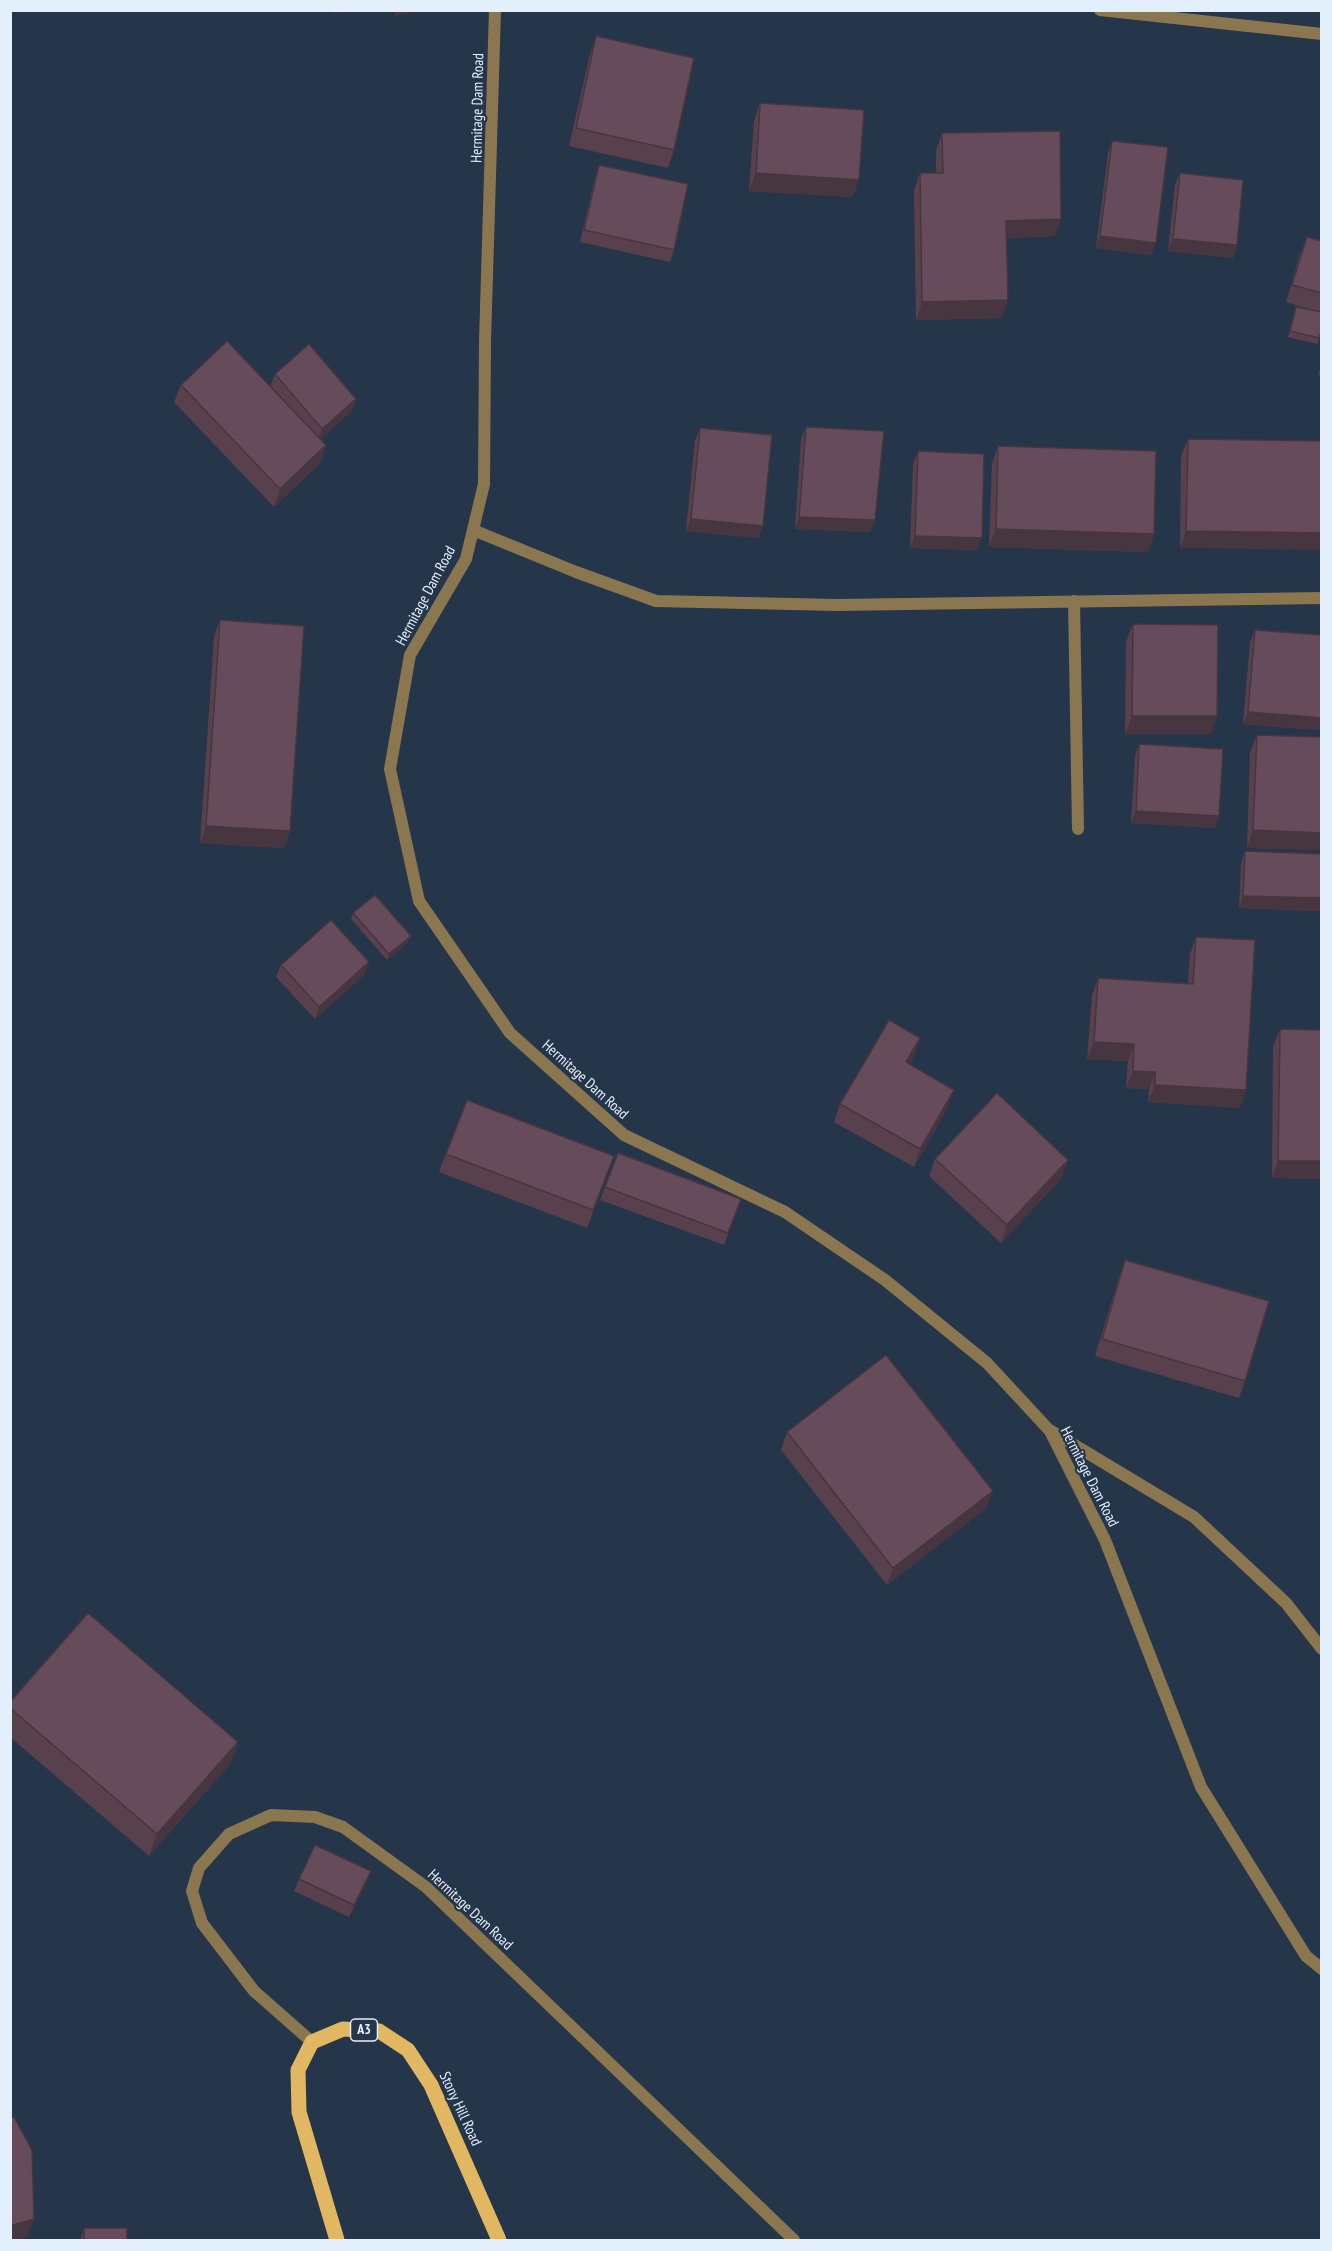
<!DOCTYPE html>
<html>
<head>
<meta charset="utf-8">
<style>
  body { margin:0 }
  #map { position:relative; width:1332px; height:2251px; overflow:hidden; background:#26364a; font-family:"PT Sans Narrow",sans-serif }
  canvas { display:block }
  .frame { position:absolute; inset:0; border:12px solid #e4effc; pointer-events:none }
</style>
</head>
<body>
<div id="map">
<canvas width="1332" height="2251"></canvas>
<div class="frame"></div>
</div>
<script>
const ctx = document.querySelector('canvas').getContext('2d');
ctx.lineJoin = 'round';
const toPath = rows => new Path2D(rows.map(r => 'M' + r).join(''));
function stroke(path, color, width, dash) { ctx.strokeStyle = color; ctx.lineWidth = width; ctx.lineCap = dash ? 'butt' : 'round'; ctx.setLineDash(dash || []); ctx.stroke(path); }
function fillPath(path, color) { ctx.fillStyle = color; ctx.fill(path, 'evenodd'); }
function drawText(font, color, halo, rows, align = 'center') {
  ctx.font = font + ' "PT Sans Narrow",sans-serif'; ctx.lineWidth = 4.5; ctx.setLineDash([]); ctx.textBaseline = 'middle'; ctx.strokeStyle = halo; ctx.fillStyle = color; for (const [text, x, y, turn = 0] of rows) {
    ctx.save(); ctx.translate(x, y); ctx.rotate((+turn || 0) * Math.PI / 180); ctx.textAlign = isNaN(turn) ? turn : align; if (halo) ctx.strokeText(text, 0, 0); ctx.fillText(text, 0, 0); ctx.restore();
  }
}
stroke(toPath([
  [473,530,576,572,656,601,837,605,1322,598],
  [1074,601,1078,829]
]), '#8b774f', 12);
stroke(toPath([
  [495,10,485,341,484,484,466,559,410,655,390,769,419,901,510,1033,624,1135,785,1212,885,1280,987,1363,1050,1431,1105,1540,1201,1787,1306,1956,1322,1969],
  [1100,10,1322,34],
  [1051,1431,1194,1517,1286,1603,1322,1649],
  [312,2042,254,1991,202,1923,192,1891,199,1868,229,1834,271,1815,315,1817,343,1827,426,1887,794,2240]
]), '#8b774f', 12);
stroke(toPath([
  [337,2240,299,2112,298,2070,312,2042,343,2029,379,2031,408,2050,431,2085,499,2240]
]), '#e1b861', 15);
fillPath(toPath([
  [596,36,674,150,668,168,569,146,590,54],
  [760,103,853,197,749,191,754,121],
  [942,133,1055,236,1006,238,1008,300,1001,318,916,320,914,191,920,173,936,173,936,151],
  [1112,141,1151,255,1096,248,1108,153],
  [599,165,674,250,670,262,580,242,595,177],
  [1180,173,1237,245,1233,258,1168,251,1175,185],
  [1307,237,1322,241,1322,328,1317,344,1288,337,1296,307,1318,312,1286,302,1300,254],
  [1322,362,1322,376,1318,375],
  [275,374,356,399,352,411,320,439,326,445,320,463,274,507,174,402,181,385,270,386],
  [806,427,870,532,795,529,801,439],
  [700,428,763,526,758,538,686,531,695,440],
  [1188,439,1322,441,1180,548,1181,456],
  [998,446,1154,534,1148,552,989,547,992,464],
  [918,451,977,550,910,548,913,464],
  [220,620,290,831,284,848,200,843,214,637],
  [1133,624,1211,734,1125,734,1126,642],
  [1255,630,1322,635,1322,720,1318,730,1243,724,1250,642],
  [1257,735,1322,737,1322,850,1247,848,1250,752],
  [1139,744,1219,816,1215,828,1131,823,1135,756],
  [1245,851,1320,911,1239,908,1241,864],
  [353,913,408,942,387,960,351,919],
  [1196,937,1240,1108,1148,1102,1149,1089,1126,1088,1128,1061,1087,1059,1092,995,1098,978,1188,983,1190,954],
  [281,965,365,974,315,1019,276,977],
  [1280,1029,1322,1179,1272,1178,1273,1047],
  [920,1038,914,1056,909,1064,948,1107,914,1167,834,1122,840,1104],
  [618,1153,741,1199,724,1245,600,1200],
  [446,1154,608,1173,587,1228,439,1172],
  [935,1159,1062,1178,1001,1243,929,1176],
  [1125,1260,1245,1381,1239,1398,1095,1356,1119,1277],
  [787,1432,986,1508,887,1585,781,1450],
  [10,1702,238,1742,230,1764,149,1856,10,1737],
  [371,1871,366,1883,349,1917,294,1891,299,1879],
  [84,2228,127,2241,80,2241]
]), '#58414d');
fillPath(toPath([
  [334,10,356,10,333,14],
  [396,10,424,10,394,16],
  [756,173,859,180,853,197,749,191],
  [1061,219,1055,236,1000,238,1006,221],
  [1100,236,1156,243,1151,255,1096,248],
  [1173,239,1237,245,1233,258,1168,251],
  [1008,300,1001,318,916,320,922,302],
  [356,399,352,411,318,441,322,429],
  [326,445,320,463,274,507,280,489],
  [799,517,875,520,870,532,795,529],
  [691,519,763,526,758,538,686,531],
  [996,529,1154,534,1148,552,989,547],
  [1186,531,1322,533,1322,550,1180,548],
  [915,536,982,538,977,550,910,548],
  [1248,712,1322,718,1322,720,1318,730,1243,724],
  [1132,716,1217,716,1211,734,1125,734],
  [1136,811,1219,816,1215,828,1131,823],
  [206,826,290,831,284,848,200,843],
  [1253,830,1322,833,1322,850,1247,848],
  [1243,896,1322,898,1322,907,1320,911,1239,908],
  [411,936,408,942,387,960,389,954],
  [369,962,365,974,315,1019,319,1007],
  [920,1038,914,1056,900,1080,906,1062],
  [1094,1042,1134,1044,1128,1061,1087,1059],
  [1133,1071,1155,1072,1149,1089,1126,1088],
  [1155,1085,1246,1090,1240,1108,1148,1102],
  [954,1090,948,1107,914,1167,920,1149],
  [1068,1160,1062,1178,1001,1243,1007,1225],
  [1278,1161,1322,1161,1322,1179,1272,1178],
  [993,1491,986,1508,887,1585,893,1568],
  [238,1742,230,1764,149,1856,157,1834],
  [371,1871,366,1883,349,1917,354,1905],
  [34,2219,28,2236,15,2241,10,2241,10,2226]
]), '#47353f');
const building = toPath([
  [596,36,694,58,674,150,576,128,596,36],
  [760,103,864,110,859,180,756,173,760,103],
  [1060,131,1061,219,1006,221,1008,300,922,302,920,173,943,173,942,133,1060,131],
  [1112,141,1168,147,1156,243,1100,236,1112,141],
  [599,165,688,184,674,250,584,230,599,165],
  [1180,173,1243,180,1237,245,1173,239,1180,173],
  [1307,237,1322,241,1322,293,1292,285,1307,237],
  [1296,307,1322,312,1322,328,1319,338,1290,331,1296,307],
  [227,341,326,445,280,489,181,385,227,341],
  [309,344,356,399,322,429,275,374,309,344],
  [806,427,884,431,875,520,799,517,806,427],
  [700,428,772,435,763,526,691,519,700,428],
  [1188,439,1322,441,1322,533,1186,531,1188,439],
  [998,446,1156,451,1154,534,996,529,998,446],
  [918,451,984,454,982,538,915,536,918,451],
  [220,620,304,626,290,831,206,826,220,620],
  [1133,624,1218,625,1217,716,1132,716,1133,624],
  [1255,630,1322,635,1322,718,1248,712,1255,630],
  [1257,735,1322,737,1322,833,1253,830,1257,735],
  [1139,744,1223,749,1219,816,1136,811,1139,744],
  [1245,851,1322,854,1322,898,1243,896,1245,851],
  [375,895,411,936,389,954,353,913,375,895],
  [331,920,369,962,319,1007,281,965,331,920],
  [1196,937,1255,940,1246,1090,1155,1085,1155,1072,1133,1071,1134,1044,1094,1042,1098,978,1193,984,1196,937],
  [889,1020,920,1038,906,1062,954,1090,920,1149,840,1104,889,1020],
  [1280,1029,1322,1030,1322,1161,1278,1161,1280,1029],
  [997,1093,1068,1160,1007,1225,935,1159,997,1093],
  [467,1100,614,1156,593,1210,446,1154,467,1100],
  [618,1153,741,1199,728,1233,605,1187,618,1153],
  [1125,1260,1269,1301,1245,1381,1102,1339,1125,1260],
  [886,1355,993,1491,893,1568,787,1432,886,1355],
  [88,1613,238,1742,157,1834,10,1708,10,1702,88,1613],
  [315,1845,371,1871,354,1905,299,1879,315,1845],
  [14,2117,32,2150,34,2219,10,2226,10,2118,14,2117],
  [84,2228,127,2228,127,2241,84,2241,84,2228]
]);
fillPath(building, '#664c5a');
stroke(building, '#47353f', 1.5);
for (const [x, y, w] of [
  [364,2030,27]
]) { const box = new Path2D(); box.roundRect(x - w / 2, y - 11, w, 22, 4.5); ctx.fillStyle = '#26364a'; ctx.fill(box); stroke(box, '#e4effc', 1.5); }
drawText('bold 14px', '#e4effc', null, [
  ["A3",364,2030]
]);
drawText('15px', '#e4effc', '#26364a', [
  ["Hermitage Dam Road",478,108,-89],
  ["Hermitage Dam Road",426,596,-62],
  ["Hermitage Dam Road",585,1080,42],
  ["Hermitage Dam Road",1089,1477,63],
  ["Hermitage Dam Road",470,1910,43],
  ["Stony Hill Road",460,2109,65]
]);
</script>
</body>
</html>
